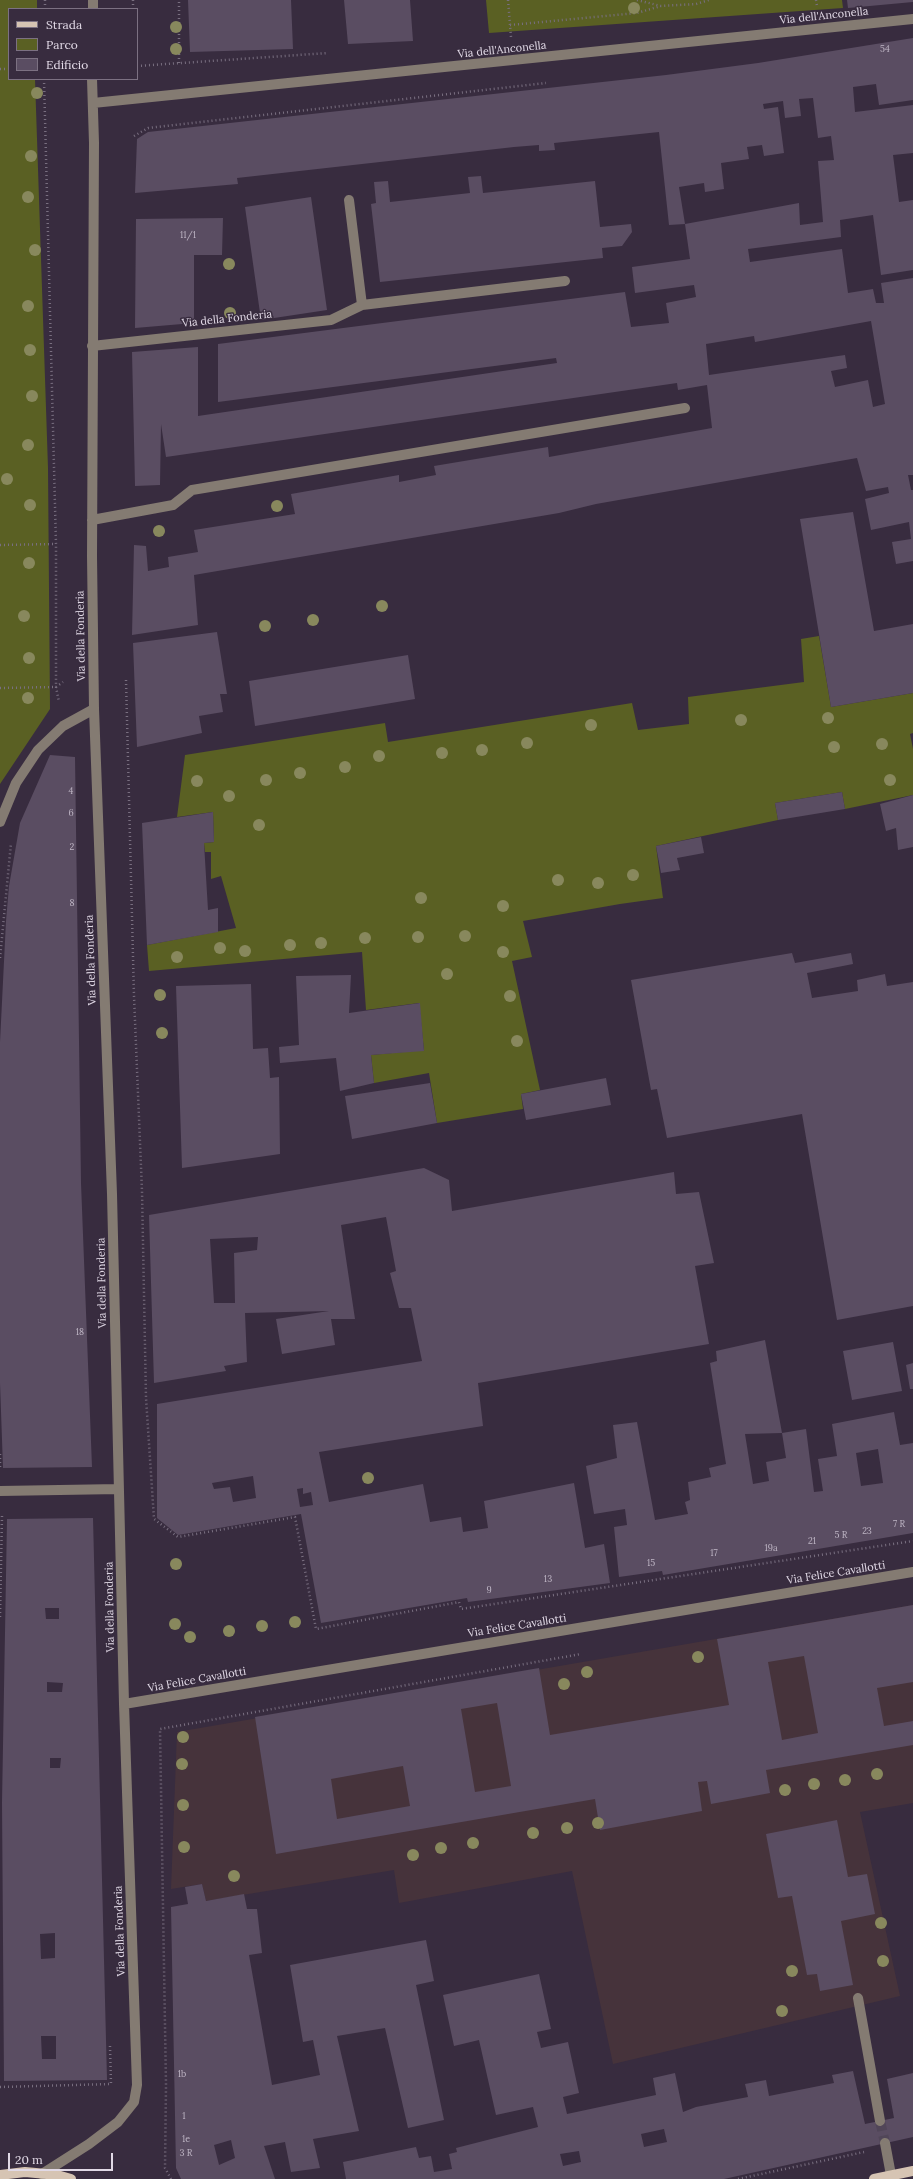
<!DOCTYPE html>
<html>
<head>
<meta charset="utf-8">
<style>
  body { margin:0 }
  #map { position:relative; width:913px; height:2179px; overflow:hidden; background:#382c3f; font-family:Lora,serif }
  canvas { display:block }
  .legend { position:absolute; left:8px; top:8px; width:130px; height:72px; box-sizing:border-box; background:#382c3f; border:1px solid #7c7182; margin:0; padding:5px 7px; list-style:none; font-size:12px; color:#e1d9e6 }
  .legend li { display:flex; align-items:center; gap:8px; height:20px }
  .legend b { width:20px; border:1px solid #7c7182 }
  .scale { position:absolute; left:8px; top:2153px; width:105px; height:18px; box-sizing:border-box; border:2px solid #e1d9e6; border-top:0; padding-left:5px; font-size:12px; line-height:14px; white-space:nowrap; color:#e1d9e6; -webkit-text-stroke:3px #382c3f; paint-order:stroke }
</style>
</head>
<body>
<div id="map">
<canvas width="913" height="2179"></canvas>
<ul class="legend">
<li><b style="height:5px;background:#d6c4b3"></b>Strada</li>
<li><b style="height:11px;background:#5a6023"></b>Parco</li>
<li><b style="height:11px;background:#5a4d62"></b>Edificio</li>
</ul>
<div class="scale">20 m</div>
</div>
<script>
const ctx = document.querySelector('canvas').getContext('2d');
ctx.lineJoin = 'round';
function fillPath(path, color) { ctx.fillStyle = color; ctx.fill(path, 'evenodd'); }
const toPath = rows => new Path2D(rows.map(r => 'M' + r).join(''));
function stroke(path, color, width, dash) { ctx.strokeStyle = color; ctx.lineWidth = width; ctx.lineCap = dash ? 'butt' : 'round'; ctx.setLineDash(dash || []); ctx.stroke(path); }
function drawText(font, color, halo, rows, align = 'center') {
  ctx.font = font + ' Lora,serif'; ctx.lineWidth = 3; ctx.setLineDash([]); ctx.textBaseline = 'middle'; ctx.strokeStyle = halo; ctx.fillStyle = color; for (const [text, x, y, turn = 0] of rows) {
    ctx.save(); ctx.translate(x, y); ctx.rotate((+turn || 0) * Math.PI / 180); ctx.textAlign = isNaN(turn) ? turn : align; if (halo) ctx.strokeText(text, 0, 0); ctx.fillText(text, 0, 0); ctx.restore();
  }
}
fillPath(toPath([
  [913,1605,913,1803,860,1812,900,1996,613,2064,572,1871,399,1903,394,1870,206,1901,202,1884,171,1889,177,1732]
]), '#46333b');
fillPath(toPath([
  [0,0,37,0,37,9,9,9,9,79,35,79,48,468,50,709,0,784],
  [486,0,842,0,843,8,489,33],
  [819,636,831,707,913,693,913,733,910,734,913,749,913,795,845,809,842,792,775,803,778,820,656,846,663,898,620,904,523,921,532,957,512,961,540,1090,521,1094,523,1109,437,1123,429,1073,374,1083,371,1055,424,1050,419,1003,366,1010,362,952,149,971,147,945,236,928,221,876,211,879,211,852,205,852,204,843,214,842,213,812,177,817,185,755,385,723,388,742,632,703,638,730,689,724,688,697,804,682,801,639]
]), '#5a6023');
fillPath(toPath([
  [188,0,291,0,293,49,190,52],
  [344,0,410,0,413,41,348,44],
  [847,0,913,0,913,2,848,8],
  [913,38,913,100,879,105,876,84,853,87,855,112,913,105,913,153,893,155,899,202,913,200,913,270,881,275,873,215,840,220,841,237,748,249,750,262,842,249,848,293,873,289,876,303,884,303,881,283,913,278,913,475,908,475,911,490,913,490,913,561,896,564,892,542,911,539,909,522,871,530,865,499,889,493,888,487,866,491,857,458,596,504,559,513,194,575,198,625,132,635,134,545,146,546,148,571,169,567,168,557,198,552,194,530,295,514,291,494,399,475,399,482,436,475,434,466,548,447,549,457,712,428,707,385,678,390,677,383,166,457,161,424,160,485,135,486,132,352,198,347,198,416,557,363,556,358,218,402,218,344,625,292,631,327,669,323,666,303,696,297,694,285,635,293,632,267,690,259,685,224,799,203,800,225,823,222,818,161,834,160,831,136,818,138,813,98,799,99,801,116,785,118,783,101,763,104,764,109,778,107,784,153,764,156,762,145,747,147,749,159,721,163,724,189,705,192,704,183,679,187,685,224,669,225,659,132,554,143,555,150,539,151,539,145,514,147,237,178,238,184,135,193,137,139,148,132,666,75,758,63],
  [871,321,885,404,873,407,868,380,835,387,831,371,847,368,845,355,709,375,706,344,754,336,755,342],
  [481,176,483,193,595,181,600,227,631,224,632,232,622,246,602,248,603,258,380,282,371,204,376,203,374,182,388,181,390,202,470,193,468,177],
  [311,197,327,310,261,320,245,207],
  [223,218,222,255,194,255,194,323,135,328,136,219],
  [853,512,874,631,913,624,913,693,831,707,800,519],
  [217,632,227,694,220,694,223,712,199,716,202,733,137,747,133,643],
  [408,655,415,699,255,726,249,681],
  [50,755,75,757,81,1183,92,1467,3,1468,0,1383,0,1042,6,921,9,886,20,823],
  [842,792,845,809,778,820,775,803],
  [913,795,913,847,898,850,896,828,886,831,880,804],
  [213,812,214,842,204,843,208,910,218,908,218,932,147,945,142,823],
  [701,837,704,853,677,858,680,870,661,873,656,846],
  [792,953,795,963,851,953,853,964,807,973,812,998,858,991,857,980,885,974,887,986,913,982,913,1306,837,1320,802,1114,667,1138,657,1089,651,1090,631,980],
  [351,975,349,1013,420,1003,424,1051,371,1055,374,1083,340,1091,336,1058,280,1063,279,1047,299,1045,296,976],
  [251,984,253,1049,268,1048,270,1078,279,1077,280,1154,182,1168,176,986],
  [606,1078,611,1105,526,1120,521,1094],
  [430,1083,437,1123,352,1139,345,1096],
  [424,1168,449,1180,452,1211,674,1172,676,1194,699,1192,714,1263,695,1266,709,1344,478,1383,483,1426,319,1452,329,1502,423,1484,430,1522,461,1517,463,1532,488,1528,484,1501,574,1483,585,1548,604,1544,610,1583,468,1602,467,1598,321,1623,301,1514,178,1535,157,1518,157,1404,422,1361,411,1308,399,1308,390,1273,396,1271,386,1217,341,1225,355,1319,331,1319,335,1345,282,1354,276,1319,329,1311,245,1313,247,1362,224,1366,226,1371,154,1383,149,1215],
  [258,1237,257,1250,234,1253,235,1303,214,1303,210,1239],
  [253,1476,256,1498,233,1502,230,1487,214,1489,212,1483],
  [303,1488,303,1494,311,1492,313,1505,300,1507,297,1489],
  [765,1340,782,1433,745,1434,753,1484,769,1481,766,1462,786,1458,782,1433,806,1429,814,1492,823,1491,818,1459,837,1456,832,1424,894,1412,900,1445,913,1443,913,1533,663,1575,662,1571,619,1577,614,1527,627,1525,625,1509,594,1514,586,1466,617,1458,613,1425,637,1422,655,1520,688,1514,685,1502,690,1500,688,1482,711,1477,709,1468,726,1464,710,1363,717,1361,716,1351],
  [878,1449,883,1483,861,1486,856,1453],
  [893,1342,902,1391,852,1400,843,1351],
  [913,1363,913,1389,910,1389,906,1365],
  [93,1518,107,2080,4,2081,2,1802,7,1519],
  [45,1608,59,1608,59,1619,46,1619],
  [47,1682,63,1683,62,1692,47,1692],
  [50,1758,61,1758,60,1768,50,1768],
  [55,1933,55,1958,41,1959,40,1934],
  [41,2036,56,2036,56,2059,42,2059],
  [913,1605,913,1682,877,1688,884,1726,913,1721,913,1745,766,1770,770,1793,711,1804,707,1781,698,1782,702,1811,600,1830,595,1799,276,1854,255,1717,539,1668,550,1735,729,1705,717,1639],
  [804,1656,818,1733,782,1740,768,1662],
  [497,1703,511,1786,475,1792,461,1709],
  [403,1766,410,1806,337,1819,331,1779],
  [837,1820,848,1877,867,1874,875,1914,841,1921,853,1985,820,1991,817,1974,807,1975,792,1896,778,1898,766,1834],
  [202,1884,206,1901,244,1894,247,1909,257,1909,262,1953,249,1955,272,2085,320,2075,313,2040,303,2042,290,1965,426,1940,434,1981,416,1985,444,2120,408,2128,385,2028,337,2036,359,2131,313,2139,320,2168,291,2172,285,2142,264,2146,275,2179,181,2179,176,2168,171,1907,188,1904,185,1887],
  [231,2140,235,2158,219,2165,214,2145],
  [539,1974,551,2029,537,2032,541,2048,568,2042,579,2093,563,2097,567,2114,656,2095,653,2078,675,2073,683,2112,696,2107,748,2097,745,2084,766,2080,769,2096,834,2083,832,2075,853,2071,865,2124,894,2118,887,2079,913,2073,913,2137,724,2179,346,2179,343,2162,416,2147,419,2158,431,2156,434,2172,452,2169,449,2154,457,2152,456,2148,538,2127,533,2107,496,2115,479,2040,454,2046,443,1995],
  [664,2129,667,2142,644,2147,641,2134],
  [579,2151,581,2162,563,2166,560,2154]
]), '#5a4d62');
stroke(toPath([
  [880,2121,885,2143]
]), '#514658', 10, [10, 5]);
stroke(toPath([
  [508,0,511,37],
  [637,0,661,6,696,4,709,0],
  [816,0,817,6],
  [45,9,45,0],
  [133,9,133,0],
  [510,25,637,13,661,6],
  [179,63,179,0],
  [137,66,328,53],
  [0,69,9,69],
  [44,79,56,544,56,687,59,702],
  [134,136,148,128,546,83],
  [0,545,56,544],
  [126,680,134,996,142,1191,146,1398,154,1519,178,1537,295,1517,316,1629,459,1602,461,1609,913,1541],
  [0,688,56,687,63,682],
  [0,958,11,843],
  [0,1454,0,1468],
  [0,1617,2,1516],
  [0,2087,111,2084,110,2046],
  [171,2179,165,2168,166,2085,160,1729,581,1654],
  [738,2179,864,2152]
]), '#796f80', 2.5, [1, 3]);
stroke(toPath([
  [93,9,93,0],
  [93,103,913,19],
  [349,200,362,305],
  [92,346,331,320,362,305,565,281],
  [92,520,173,505,192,490,685,408],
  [0,822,16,783,38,750,63,726,94,709],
  [0,1491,119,1489],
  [124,1704,913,1572],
  [858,1998,880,2121],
  [885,2143,891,2175],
  [42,2174,89,2144,118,2122,134,2102,137,2085,124,1704,112,1194,94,709,92,556,94,143,92,79]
]), '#847b72', 10);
stroke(toPath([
  [0,2175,25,2172,57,2175,71,2179],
  [874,2179,913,2171]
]), '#d6c4b3', 10);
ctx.fillStyle = '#88885d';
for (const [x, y] of [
  [634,8],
  [176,27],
  [176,49],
  [37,93],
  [31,156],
  [28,197],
  [35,250],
  [229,264],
  [28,306],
  [230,313],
  [30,350],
  [32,396],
  [28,445],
  [7,479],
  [30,505],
  [277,506],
  [159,531],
  [29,563],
  [382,606],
  [24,616],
  [313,620],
  [265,626],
  [29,658],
  [28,698],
  [828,718],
  [741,720],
  [591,725],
  [527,743],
  [882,744],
  [834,747],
  [482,750],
  [442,753],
  [379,756],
  [345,767],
  [300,773],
  [266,780],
  [890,780],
  [197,781],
  [229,796],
  [259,825],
  [633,875],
  [558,880],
  [598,883],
  [421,898],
  [503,906],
  [465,936],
  [418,937],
  [365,938],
  [321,943],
  [290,945],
  [220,948],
  [245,951],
  [503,952],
  [177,957],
  [447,974],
  [160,995],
  [510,996],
  [162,1033],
  [517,1041],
  [368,1478],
  [176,1564],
  [295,1622],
  [175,1624],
  [262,1626],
  [229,1631],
  [190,1637],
  [698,1657],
  [587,1672],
  [564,1684],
  [183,1737],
  [182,1764],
  [877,1774],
  [845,1780],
  [814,1784],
  [785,1790],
  [183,1805],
  [598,1823],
  [567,1828],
  [533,1833],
  [473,1843],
  [184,1847],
  [441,1848],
  [413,1855],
  [234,1876],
  [881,1923],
  [883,1961],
  [792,1971],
  [782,2011]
]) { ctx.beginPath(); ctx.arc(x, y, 6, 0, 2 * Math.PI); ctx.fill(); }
drawText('9px', '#bfb6c5', null, [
  ["54",885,49],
  ["11/1",188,235],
  ["4",71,791],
  ["6",71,813],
  ["2",72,847],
  ["8",72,903],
  ["18",80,1332],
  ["7 R",899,1524],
  ["23",867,1531],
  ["5 R",841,1535],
  ["21",812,1541],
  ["19a",771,1548],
  ["17",714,1553],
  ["15",651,1563],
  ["13",548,1579],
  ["9",489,1590],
  ["1b",182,2074],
  ["1",184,2116],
  ["1e",186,2139],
  ["3 R",186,2153]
]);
drawText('11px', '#e1d9e6', '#382c3f', [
  ["Via dell'Anconella",824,16,-6],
  ["Via dell'Anconella",502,50,-6],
  ["Via della Fonderia",227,319,-6],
  ["Via della Fonderia",81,636,-91],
  ["Via della Fonderia",91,960,-92],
  ["Via della Fonderia",102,1283,-91],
  ["Via Felice Cavallotti",836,1573,-9],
  ["Via della Fonderia",110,1607,-91],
  ["Via Felice Cavallotti",517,1626,-9],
  ["Via Felice Cavallotti",197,1680,-10],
  ["Via della Fonderia",120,1931,-92]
]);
</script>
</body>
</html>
